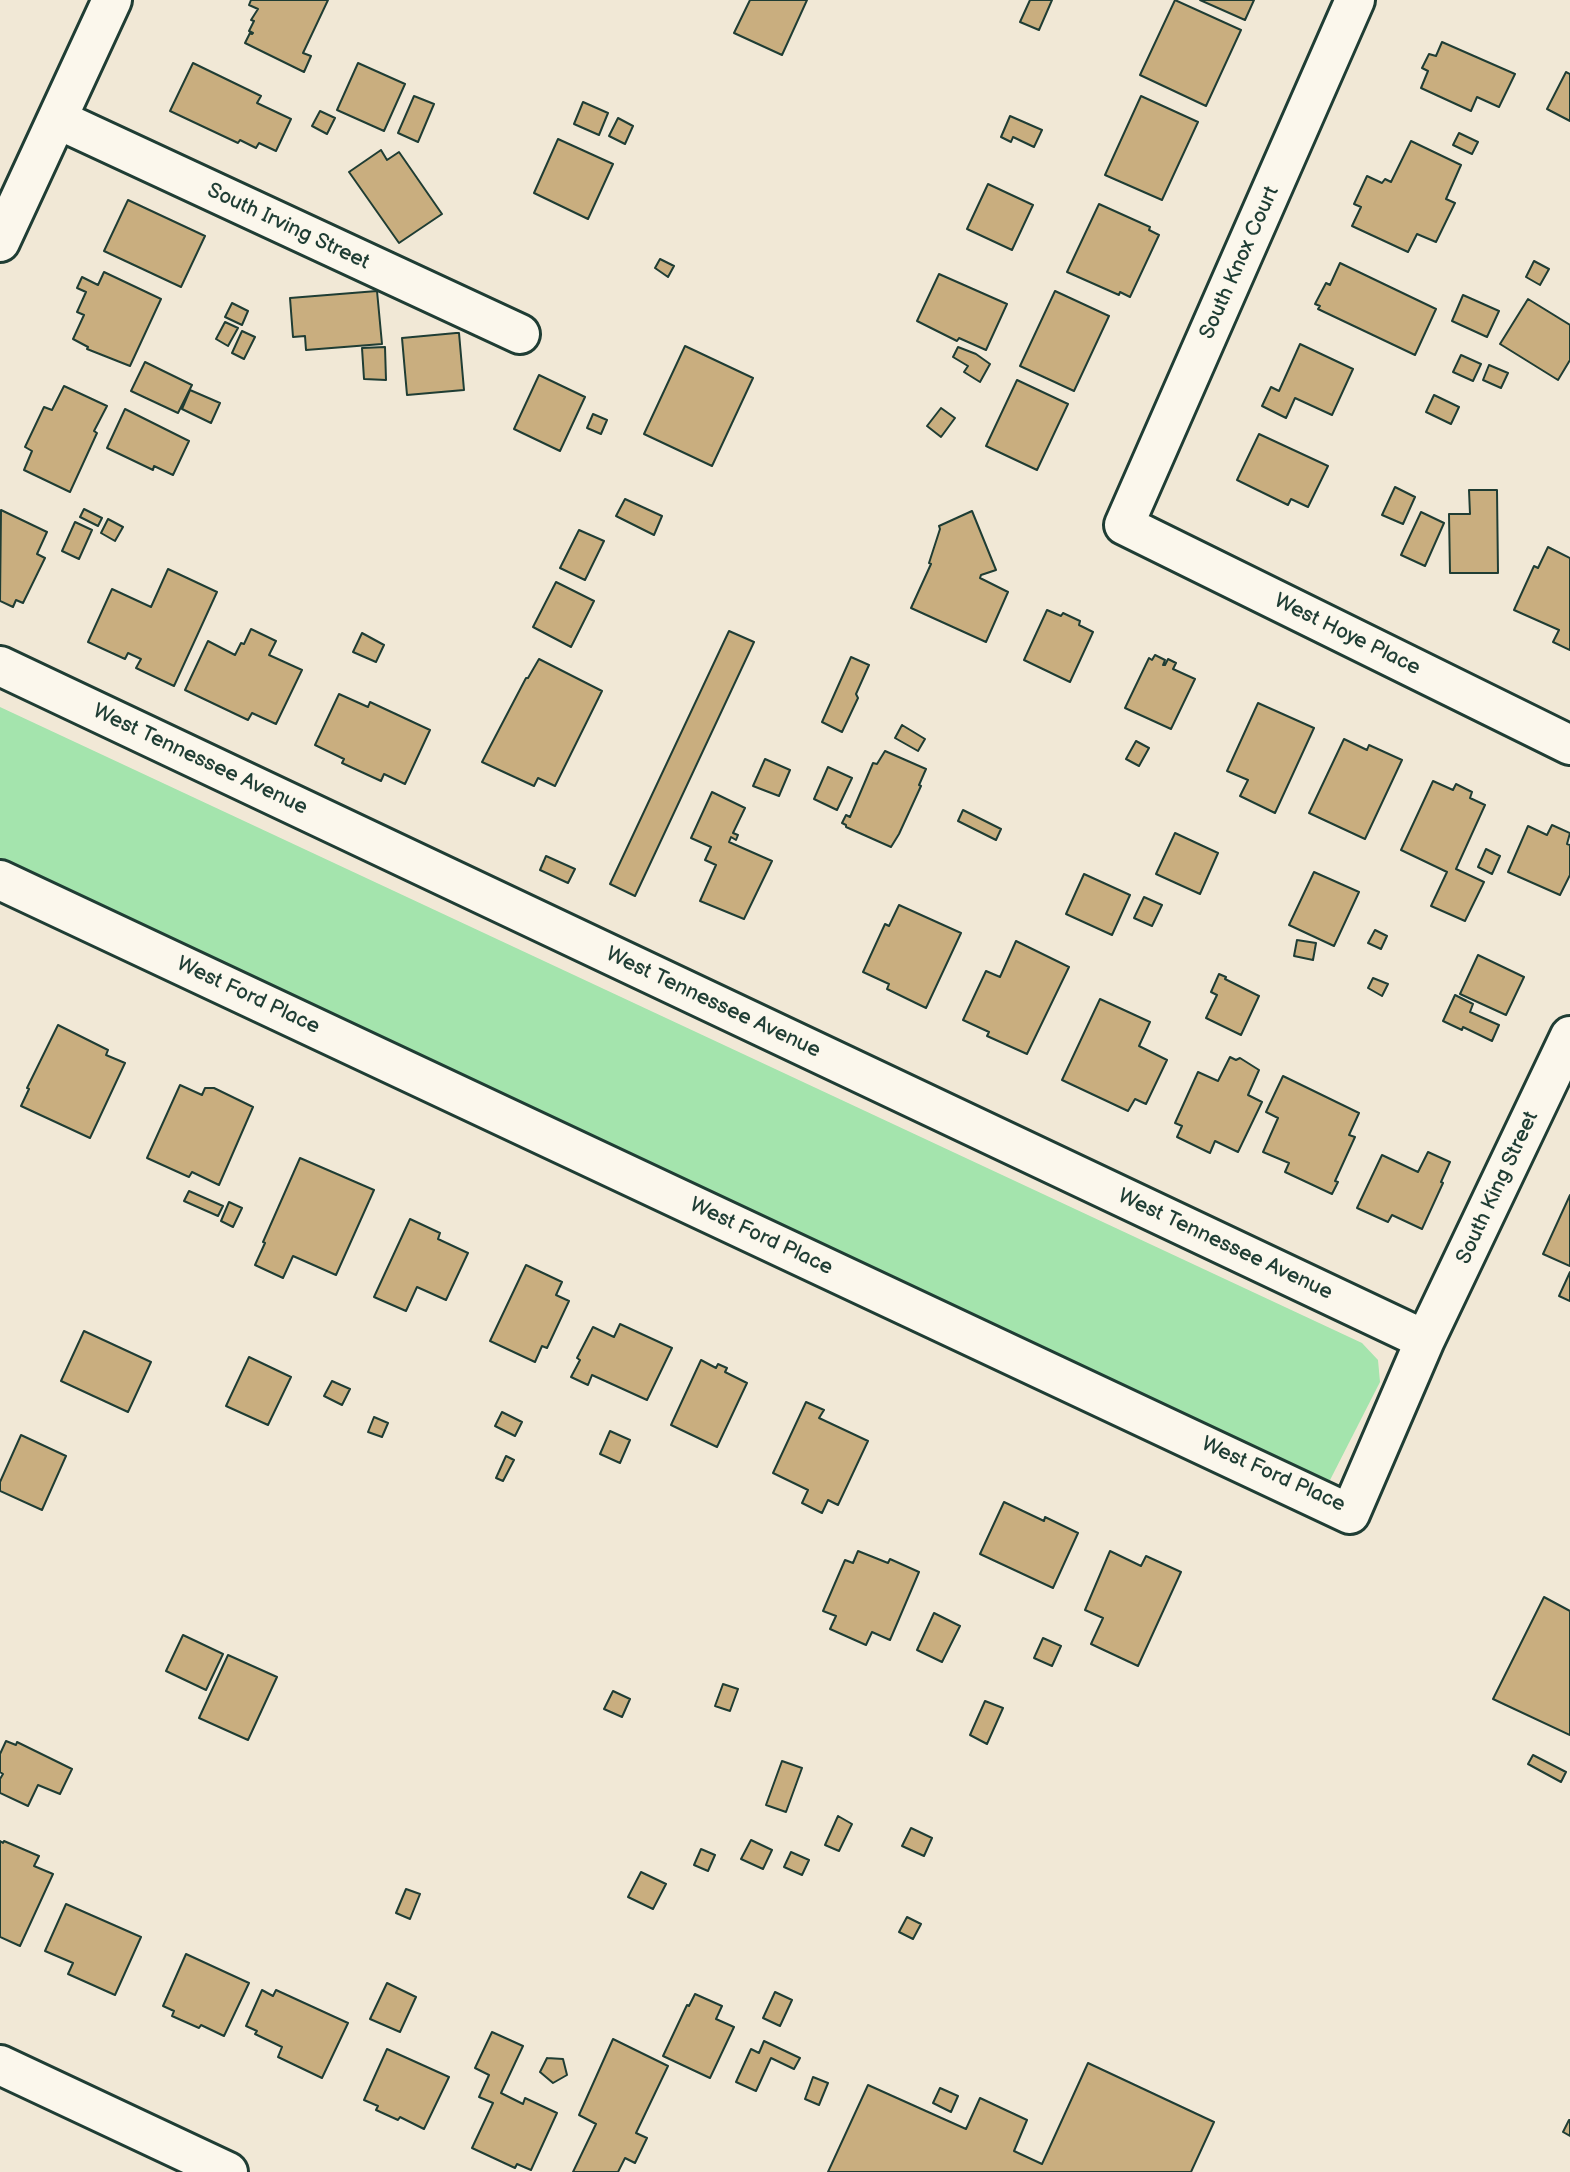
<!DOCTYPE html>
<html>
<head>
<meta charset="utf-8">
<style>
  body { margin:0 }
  canvas { display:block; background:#f1e8d6 }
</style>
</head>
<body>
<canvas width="1570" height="2172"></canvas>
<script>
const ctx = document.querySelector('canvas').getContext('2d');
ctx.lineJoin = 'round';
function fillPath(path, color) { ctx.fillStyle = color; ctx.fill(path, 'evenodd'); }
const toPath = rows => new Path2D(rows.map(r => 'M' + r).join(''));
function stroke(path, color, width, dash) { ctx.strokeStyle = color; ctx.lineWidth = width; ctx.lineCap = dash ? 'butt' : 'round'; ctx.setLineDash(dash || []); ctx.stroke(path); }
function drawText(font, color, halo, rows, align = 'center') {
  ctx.font = font + ' "Balsamiq Sans",sans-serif'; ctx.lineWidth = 5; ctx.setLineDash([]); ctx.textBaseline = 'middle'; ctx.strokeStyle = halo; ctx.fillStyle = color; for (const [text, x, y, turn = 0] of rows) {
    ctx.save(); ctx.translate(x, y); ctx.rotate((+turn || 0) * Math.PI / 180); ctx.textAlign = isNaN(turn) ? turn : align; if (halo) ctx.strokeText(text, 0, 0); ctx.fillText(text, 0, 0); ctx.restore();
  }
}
fillPath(toPath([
  [0,707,1362,1343,1378,1360,1380,1382,1328,1484,0,877]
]), '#a4e4ad');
const building = toPath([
  [251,0,328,0,303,53,311,56,304,72,245,43,250,33,252,34,253,33,249,31,254,21,251,20,258,9,249,5,251,0],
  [750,0,807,0,782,55,734,33,750,0],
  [1030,0,1052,0,1039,30,1020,22,1030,0],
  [1175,0,1241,30,1206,106,1140,75,1175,0],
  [1200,0,1254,0,1245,20,1200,0],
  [1442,42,1515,74,1499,107,1477,97,1471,111,1421,88,1428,71,1422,68,1429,54,1436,56,1442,42],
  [193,63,261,96,257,103,291,119,276,151,259,143,256,148,240,140,238,143,170,111,193,63],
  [358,63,405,84,384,131,337,110,358,63],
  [1566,72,1570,74,1570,121,1547,109,1566,72],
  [414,96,434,104,418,142,398,133,414,96],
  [1141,96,1198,122,1162,200,1105,175,1141,96],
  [583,102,608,113,599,135,574,124,583,102],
  [320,111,335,118,327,134,312,126,320,111],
  [1010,116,1042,130,1034,147,1013,137,1011,142,1001,137,1010,116],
  [618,118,633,126,625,144,609,136,618,118],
  [1459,133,1478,142,1472,154,1453,145,1459,133],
  [558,139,613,164,588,219,534,193,558,139],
  [1411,141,1461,165,1446,199,1455,203,1436,242,1417,234,1408,252,1352,226,1361,207,1354,204,1367,176,1382,183,1385,179,1391,182,1411,141],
  [381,150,387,160,399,152,442,214,399,243,349,172,381,150],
  [988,184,1033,205,1012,250,967,229,988,184],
  [128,200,205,236,181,287,104,251,128,200],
  [1099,204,1150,227,1149,230,1159,235,1130,297,1120,292,1119,295,1067,272,1099,204],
  [660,259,674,266,668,277,655,268,660,259],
  [1534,261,1549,269,1540,285,1526,277,1534,261],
  [1340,263,1436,309,1415,355,1318,309,1320,306,1315,304,1326,283,1330,285,1340,263],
  [104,272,161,299,130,366,87,349,88,347,73,339,84,315,77,312,86,292,77,288,82,277,98,285,104,272],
  [939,274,1007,304,986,350,959,338,957,341,917,321,939,274],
  [377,291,382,344,306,350,305,336,293,337,290,298,377,291],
  [1055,291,1109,316,1074,391,1020,366,1055,291],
  [1463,295,1499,311,1487,337,1452,321,1463,295],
  [1528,299,1570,325,1570,360,1558,380,1500,344,1528,299],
  [232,303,248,311,242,325,225,317,232,303],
  [225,322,238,328,228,346,216,339,225,322],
  [242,331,255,337,244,359,232,353,242,331],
  [456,333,459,333,464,390,407,395,402,338,456,333],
  [1300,344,1353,369,1332,415,1295,398,1286,418,1262,406,1271,387,1279,391,1300,344],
  [685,346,753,378,712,466,644,434,685,346],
  [385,347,386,380,364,379,362,348,385,347],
  [958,347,976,354,990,364,980,382,964,372,968,366,953,357,958,347],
  [1461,355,1481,364,1473,381,1453,372,1461,355],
  [145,362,192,385,178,413,131,391,145,362],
  [1489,365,1508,373,1501,388,1483,380,1489,365],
  [539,375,585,397,560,451,514,429,539,375],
  [1017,380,1068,404,1037,470,986,446,1017,380],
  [64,386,107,406,94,431,97,433,70,492,24,470,32,451,25,447,44,407,52,410,64,386],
  [190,390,220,403,211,423,182,409,190,390],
  [1434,395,1459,407,1451,424,1426,412,1434,395],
  [941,408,955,418,941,437,927,426,941,408],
  [125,409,189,441,173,475,154,466,153,470,107,448,125,409],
  [593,414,607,420,601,434,587,428,593,414],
  [1259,434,1328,466,1308,507,1291,499,1288,505,1237,480,1259,434],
  [1395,487,1415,497,1403,524,1382,515,1395,487],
  [1469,490,1497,490,1498,573,1450,573,1449,514,1470,514,1469,490],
  [625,499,662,516,654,535,616,516,625,499],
  [84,509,102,518,98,526,80,517,84,509],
  [1,510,47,532,37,554,45,558,23,603,16,600,13,607,0,601,1,510],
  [972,511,996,570,981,575,980,578,1008,592,986,642,911,608,931,564,929,563,940,529,939,526,972,511],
  [1421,512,1444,523,1425,566,1401,555,1421,512],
  [108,519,123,527,115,541,101,533,108,519],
  [75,522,92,530,79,559,62,551,75,522],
  [579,530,604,541,585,580,560,568,579,530],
  [1548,547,1570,558,1570,650,1553,642,1559,630,1514,610,1534,566,1538,568,1548,547],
  [168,569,217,592,174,686,136,668,141,659,128,653,125,659,88,642,112,589,151,607,168,569],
  [556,582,594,601,571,647,533,627,556,582],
  [1047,610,1061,616,1063,613,1080,621,1079,625,1093,632,1070,682,1024,660,1047,610],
  [251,629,276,641,269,655,302,670,276,724,252,713,248,720,185,690,208,641,235,655,241,643,244,644,251,629],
  [729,631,754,642,635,896,610,884,729,631],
  [362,633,384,645,376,662,353,652,362,633],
  [1155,655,1165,660,1163,665,1165,665,1168,659,1176,663,1173,669,1195,679,1171,729,1125,708,1149,658,1152,660,1155,655],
  [851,657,869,665,856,694,858,698,842,732,822,722,851,657],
  [539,659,602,691,555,786,538,778,534,786,482,762,526,678,528,678,539,659],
  [339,694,368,707,370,702,430,730,405,784,384,774,381,781,342,763,344,759,315,745,339,694],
  [1258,703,1314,728,1275,813,1240,796,1248,780,1227,771,1258,703],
  [902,725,925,739,918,751,895,738,902,725],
  [1344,739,1367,750,1369,745,1402,760,1365,839,1309,813,1344,739],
  [1136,741,1149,748,1139,766,1126,759,1136,741],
  [885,751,926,769,919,785,921,786,899,834,891,847,846,827,846,825,842,823,846,815,850,817,873,763,877,764,885,751],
  [765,759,790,770,779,796,753,786,765,759],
  [828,767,852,778,837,810,814,799,828,767],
  [1433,781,1453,790,1456,784,1472,792,1470,798,1485,805,1456,869,1484,882,1465,921,1431,906,1447,872,1401,850,1433,781],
  [712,792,745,808,733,833,738,835,736,840,731,837,729,842,772,861,744,919,700,901,716,865,705,860,711,847,691,838,712,792],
  [963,810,1001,829,996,840,958,821,963,810],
  [1552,825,1570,833,1567,844,1570,845,1570,875,1560,895,1508,872,1528,826,1547,835,1552,825],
  [1175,833,1218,853,1200,894,1156,874,1175,833],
  [1486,849,1500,856,1492,874,1478,867,1486,849],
  [546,856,575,869,568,883,540,870,546,856],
  [1314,872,1359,892,1334,946,1289,925,1314,872],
  [1084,874,1130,895,1112,935,1066,914,1084,874],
  [1144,897,1162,905,1152,926,1134,918,1144,897],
  [899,905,961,933,926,1008,887,989,889,984,863,972,885,924,889,926,899,905],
  [1375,930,1387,936,1381,949,1368,943,1375,930],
  [1297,940,1316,943,1313,960,1294,956,1297,940],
  [1016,941,1069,967,1027,1054,987,1036,989,1032,963,1020,986,971,1000,977,1016,941],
  [1478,955,1524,977,1506,1015,1460,994,1478,955],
  [1219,974,1226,977,1225,979,1259,996,1241,1035,1206,1018,1217,995,1211,992,1219,974],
  [1373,978,1388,984,1382,996,1368,988,1373,978],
  [1455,995,1473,1004,1470,1012,1499,1025,1492,1041,1463,1027,1462,1030,1443,1021,1455,995],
  [1100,999,1150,1022,1139,1046,1167,1060,1146,1104,1135,1099,1128,1111,1062,1080,1100,999],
  [58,1025,108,1050,106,1055,125,1063,90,1138,21,1106,29,1089,27,1088,58,1025],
  [1230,1057,1236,1060,1240,1058,1259,1070,1248,1095,1262,1102,1238,1152,1215,1141,1210,1153,1177,1137,1182,1126,1175,1123,1198,1072,1218,1081,1230,1057],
  [1283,1076,1359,1113,1349,1135,1355,1137,1335,1181,1338,1182,1332,1194,1285,1172,1289,1163,1263,1152,1278,1118,1266,1112,1283,1076],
  [180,1085,202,1095,205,1088,214,1088,253,1107,219,1185,192,1172,189,1177,147,1158,180,1085],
  [1428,1152,1450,1162,1441,1182,1443,1183,1422,1229,1392,1215,1388,1222,1357,1208,1382,1155,1418,1172,1428,1152],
  [300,1158,374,1190,336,1275,293,1256,283,1278,255,1265,265,1243,263,1242,300,1158],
  [189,1191,223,1206,218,1216,184,1201,189,1191],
  [1570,1195,1570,1266,1543,1254,1570,1195],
  [229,1202,242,1208,233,1227,221,1221,229,1202],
  [410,1219,440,1233,438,1239,468,1253,446,1300,417,1287,406,1311,374,1297,410,1219],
  [526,1265,562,1282,556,1295,569,1301,547,1348,542,1346,535,1362,490,1341,526,1265],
  [1570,1272,1570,1301,1559,1296,1570,1272],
  [620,1324,672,1348,647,1400,592,1375,588,1385,571,1377,580,1360,577,1358,593,1327,614,1337,620,1324],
  [84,1331,151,1362,128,1412,61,1381,84,1331],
  [249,1357,291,1377,268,1425,226,1406,249,1357],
  [701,1360,716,1368,718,1364,727,1368,725,1372,747,1383,717,1447,671,1425,701,1360],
  [332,1381,350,1389,342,1405,324,1396,332,1381],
  [806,1402,824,1410,819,1418,868,1441,838,1505,828,1500,822,1513,802,1503,808,1490,773,1473,806,1402],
  [502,1412,522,1422,515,1436,495,1426,502,1412],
  [374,1417,388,1423,382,1437,368,1432,374,1417],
  [610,1431,630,1440,620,1463,600,1454,610,1431],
  [21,1435,66,1456,42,1510,0,1491,0,1482,21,1435],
  [506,1456,514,1460,503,1481,496,1478,506,1456],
  [1004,1502,1044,1521,1045,1517,1078,1533,1053,1588,980,1554,1004,1502],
  [858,1551,888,1563,890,1559,919,1572,890,1640,872,1632,866,1645,830,1629,836,1616,823,1611,845,1560,853,1563,858,1551],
  [1110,1551,1141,1566,1146,1556,1181,1572,1138,1666,1091,1644,1103,1618,1085,1610,1110,1551],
  [1544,1597,1570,1611,1570,1735,1493,1699,1544,1597],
  [934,1613,960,1626,942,1662,917,1650,934,1613],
  [183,1635,223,1654,206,1690,166,1671,183,1635],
  [1043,1638,1061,1646,1052,1666,1034,1658,1043,1638],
  [228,1655,277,1677,248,1740,199,1718,228,1655],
  [723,1684,738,1689,730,1711,715,1706,723,1684],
  [613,1691,630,1699,622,1717,604,1709,613,1691],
  [985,1701,1003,1708,987,1744,970,1735,985,1701],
  [6,1741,16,1745,17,1742,72,1769,60,1794,38,1785,28,1806,0,1793,0,1779,3,1774,0,1772,0,1754,6,1741],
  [1533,1755,1566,1772,1561,1782,1528,1764,1533,1755],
  [782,1761,802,1768,786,1812,766,1805,782,1761],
  [838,1816,852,1824,839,1851,825,1845,838,1816],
  [911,1828,932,1838,924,1856,902,1846,911,1828],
  [751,1840,772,1850,763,1869,741,1859,751,1840],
  [0,1841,3,1843,4,1841,39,1856,34,1866,53,1874,20,1946,0,1937,0,1841],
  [701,1849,715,1855,708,1871,694,1865,701,1849],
  [791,1852,809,1860,802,1875,784,1867,791,1852],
  [641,1872,666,1884,653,1909,628,1897,641,1872],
  [406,1889,420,1894,410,1919,396,1913,406,1889],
  [66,1904,141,1937,115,1995,68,1974,73,1963,45,1951,66,1904],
  [907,1917,921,1924,913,1939,899,1932,907,1917],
  [186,1954,249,1983,224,2036,201,2025,199,2028,172,2016,174,2011,163,2006,186,1954],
  [387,1983,416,1997,400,2032,370,2019,387,1983],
  [262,1990,273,1996,276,1990,348,2023,322,2078,278,2057,282,2047,255,2034,257,2031,246,2026,262,1990],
  [775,1992,792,2000,780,2026,763,2018,775,1992],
  [695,1994,722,2006,716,2019,734,2027,710,2078,663,2056,687,2005,689,2006,695,1994],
  [492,2032,523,2046,501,2093,523,2104,525,2098,557,2113,531,2170,517,2164,515,2168,472,2148,493,2103,479,2097,489,2075,475,2068,492,2032],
  [613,2039,668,2066,636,2133,647,2138,635,2163,625,2158,618,2172,573,2172,596,2124,579,2115,613,2039],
  [764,2041,800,2058,794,2069,771,2058,756,2091,736,2082,751,2049,759,2053,764,2041],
  [387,2049,449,2077,424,2129,400,2117,398,2120,376,2110,378,2106,364,2100,387,2049],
  [547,2058,563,2059,567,2075,553,2083,540,2072,547,2058],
  [1088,2063,1214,2122,1191,2172,828,2172,868,2085,966,2129,980,2098,1027,2120,1014,2151,1042,2164,1088,2063],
  [813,2077,828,2083,819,2105,805,2099,813,2077],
  [940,2088,958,2096,951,2112,933,2103,940,2088],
  [1569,2120,1570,2120,1570,2136,1563,2132,1569,2120]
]);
fillPath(building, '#c9ae7f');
stroke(building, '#1f3d34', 2);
const minor = toPath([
  [1355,0,1124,525,1570,745],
  [57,119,520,334],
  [0,242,112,0],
  [0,666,1425,1340],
  [0,880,1350,1514,1425,1340,1570,1036],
  [0,2065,228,2172]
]);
stroke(minor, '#1f3d34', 44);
stroke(minor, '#fbf7ec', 38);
drawText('21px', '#1f3d34', '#fbf7ec', [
  ["South Irving Street",288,227,25],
  ["South Knox Court",1240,263,-66],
  ["West Hoye Place",1347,635,26],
  ["West Tennessee Avenue",200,760,25],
  ["West Ford Place",248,996,25],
  ["West Tennessee Avenue",713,1003,25],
  ["South King Street",1498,1188,-65],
  ["West Ford Place",761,1237,25],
  ["West Tennessee Avenue",1225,1245,25],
  ["West Ford Place",1273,1475,24]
]);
</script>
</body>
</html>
